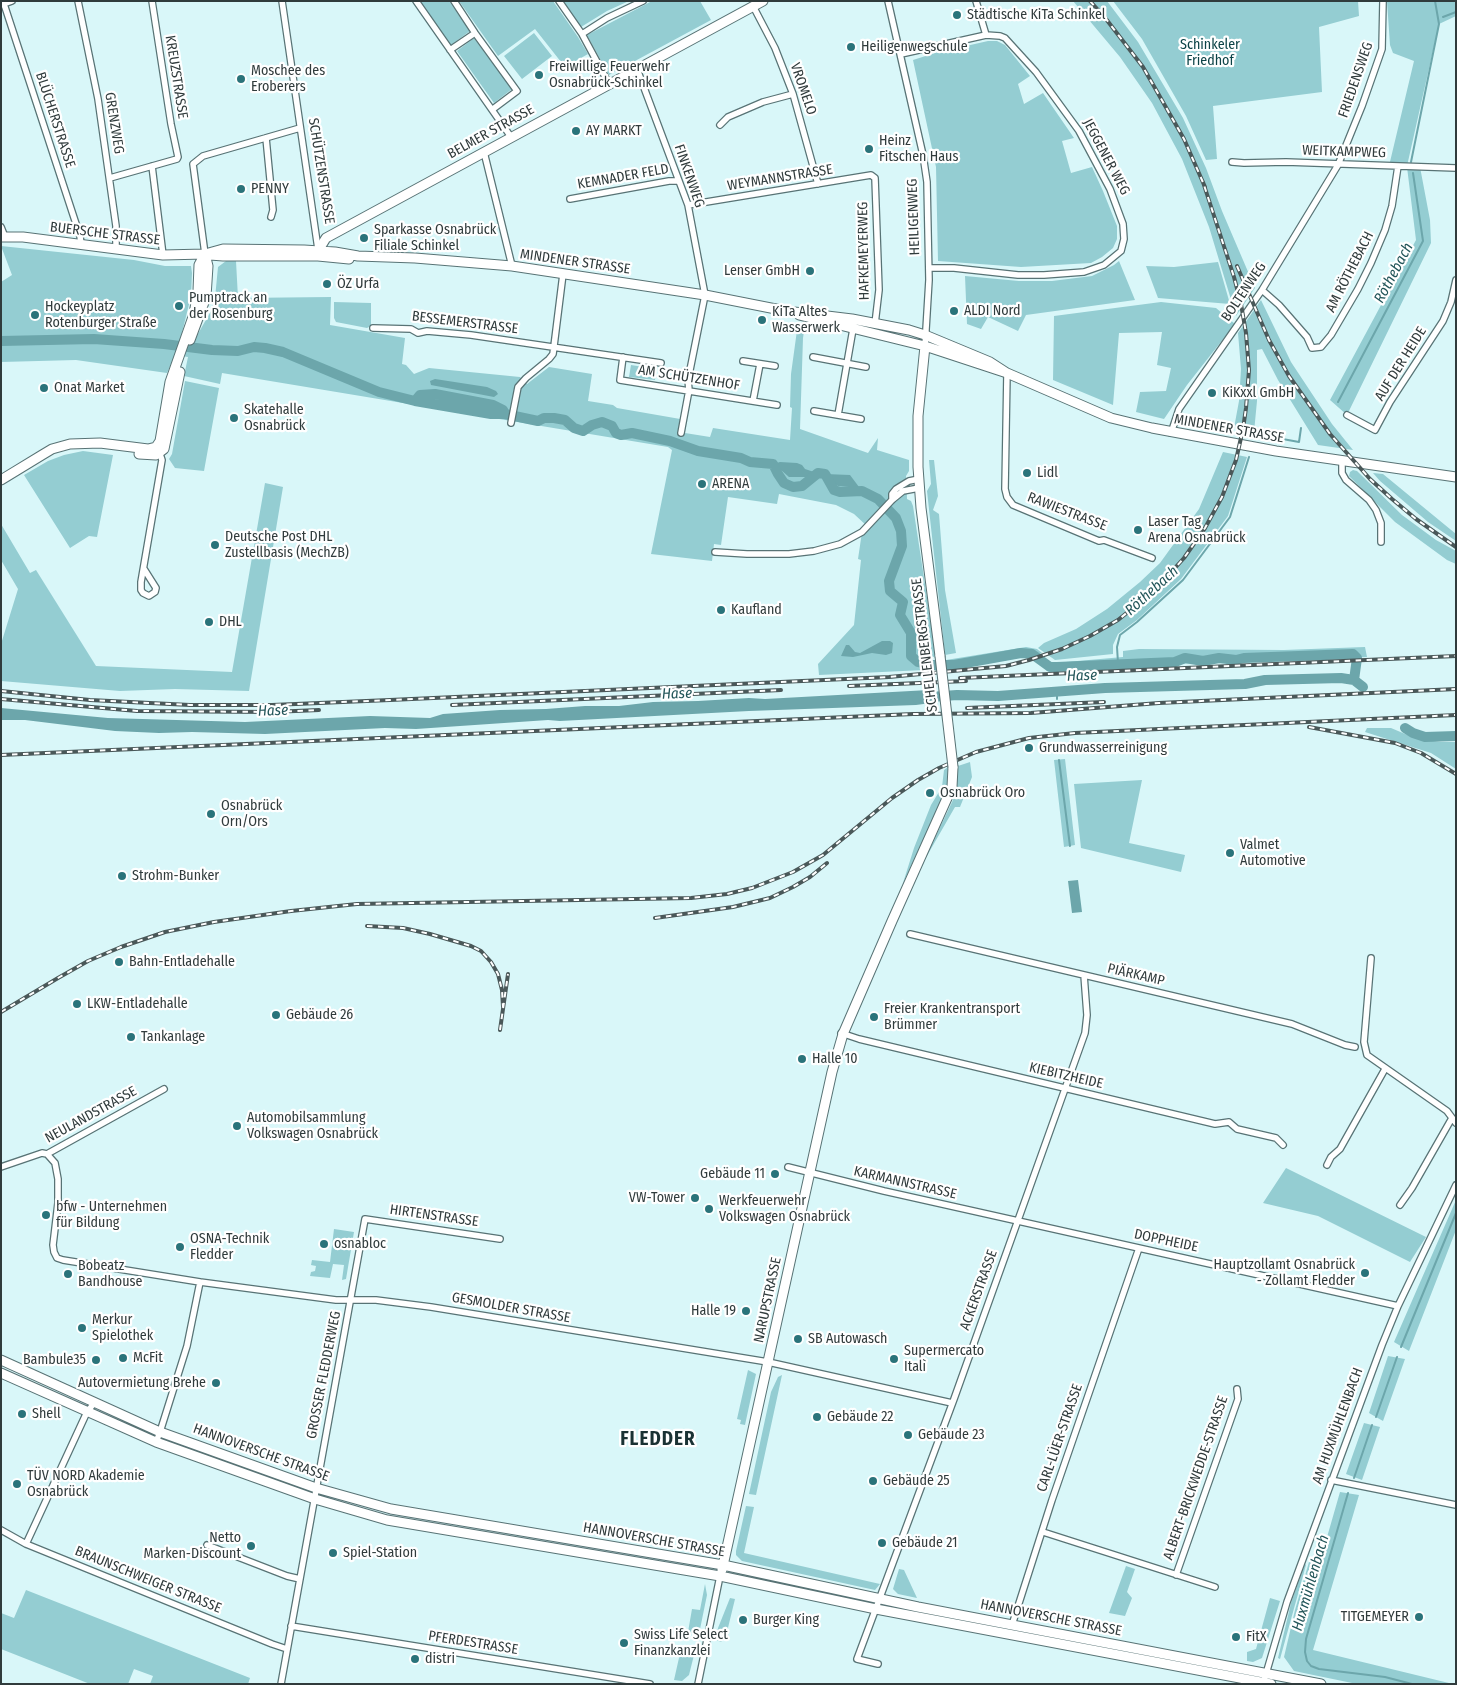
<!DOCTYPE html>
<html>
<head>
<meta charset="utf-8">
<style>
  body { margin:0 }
  #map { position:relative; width:1457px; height:1685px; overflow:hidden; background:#d9f7f9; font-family:"Fira Sans Condensed",sans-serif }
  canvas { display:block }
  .frame { position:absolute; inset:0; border:2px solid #303b3c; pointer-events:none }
</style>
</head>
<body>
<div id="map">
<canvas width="1457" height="1685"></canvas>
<div class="frame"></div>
</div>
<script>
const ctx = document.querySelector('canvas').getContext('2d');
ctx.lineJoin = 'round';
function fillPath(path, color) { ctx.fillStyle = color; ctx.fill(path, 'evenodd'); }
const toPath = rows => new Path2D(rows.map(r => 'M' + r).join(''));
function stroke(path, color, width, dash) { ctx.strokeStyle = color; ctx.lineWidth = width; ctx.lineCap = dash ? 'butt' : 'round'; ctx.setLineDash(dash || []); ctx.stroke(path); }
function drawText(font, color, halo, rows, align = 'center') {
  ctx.font = font + ' "Fira Sans Condensed",sans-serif'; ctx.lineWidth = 4.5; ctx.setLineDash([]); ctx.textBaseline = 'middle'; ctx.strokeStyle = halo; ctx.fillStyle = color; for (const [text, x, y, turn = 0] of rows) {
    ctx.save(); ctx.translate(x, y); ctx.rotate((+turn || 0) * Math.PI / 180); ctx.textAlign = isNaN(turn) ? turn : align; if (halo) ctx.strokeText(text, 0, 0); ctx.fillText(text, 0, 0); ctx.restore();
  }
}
fillPath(toPath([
  [420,1,449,1,470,31,451,45],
  [459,1,553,1,578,37,588,54,565,67,535,29,498,56],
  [562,1,629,1,607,11,581,27],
  [652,1,700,1,711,20,609,75,587,35],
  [1073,1,1107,1,1138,42,1183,118,1206,168,1222,211,1255,288,1236,316,1209,227,1182,159,1152,103,1120,57],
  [1113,1,1358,1,1359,16,1319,27,1322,92,1213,106,1217,159,1206,160,1186,116,1142,39],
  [1387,1,1456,1,1456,16,1439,24,1407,166,1420,167,1430,220,1431,243,1347,415,1330,400,1416,240,1407,167,1389,166,1414,61,1393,53,1390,45],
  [534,33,552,56,522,79,504,56],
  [474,38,512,89,494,103,457,51],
  [988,41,997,41,1005,45,1030,76,1018,84,1024,104,1043,93,1074,138,1062,141,1071,173,1092,167,1103,191,1117,226,1117,239,1113,248,1102,257,1091,263,1021,267,938,261,936,167,913,60,935,53],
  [1,246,134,260,165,266,191,266,192,273,191,296,181,337,195,339,211,311,215,298,218,267,226,261,236,261,238,298,331,297,330,325,405,338,402,364,406,365,414,374,429,368,520,377,527,384,549,367,592,374,588,401,613,405,617,408,686,420,685,433,710,437,713,428,790,440,792,408,790,407,791,374,798,323,805,325,803,338,800,429,868,453,878,438,877,450,909,460,909,471,906,476,907,499,911,501,913,506,936,656,925,660,924,670,819,675,818,664,854,625,861,560,858,559,862,532,868,527,854,514,836,505,779,494,777,504,728,497,721,545,714,544,712,561,651,554,672,450,668,447,222,373,220,384,184,376,188,357,175,355,167,373,76,360,1,362,1,282,12,275],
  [1119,261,1135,300,1026,315,1018,331,988,317,981,329,967,324,965,276,1019,281,1052,281,1092,276,1114,265],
  [1218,262,1230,304,1158,298,1146,266,1174,267],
  [1261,300,1291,362,1332,424,1353,450,1318,445,1278,380,1262,349,1257,350,1257,401,1254,432,1234,428,1239,401,1241,369,1238,333],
  [334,302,371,303,371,326,367,328,336,322,334,318],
  [1161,302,1216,308,1235,324,1187,385,1164,419,1136,412,1140,392,1166,391,1171,368,1157,365,1162,332,1119,333,1113,405,1053,380,1054,316],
  [631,365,656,369,655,380,629,377],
  [185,381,219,388,204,471,175,468,169,459,172,454],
  [83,451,113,455,97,537,89,536,70,548,24,475,48,461,64,455],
  [1223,452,1247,457,1228,516,1181,579,1137,620,1118,634,1113,645,1113,654,1055,660,1038,648,1044,643,1076,629,1107,609,1140,582,1160,563,1199,509],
  [929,460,934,460,938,496,933,510,939,514,945,590,956,653,945,655,927,491,931,484],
  [1353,470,1357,471,1402,515,1436,540,1456,551,1456,564,1447,560,1395,522,1349,476,1350,472],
  [1373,473,1383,474,1456,534,1456,541,1428,522,1380,481],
  [265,483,283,487,249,691,175,689,120,691,1,681,1,644,18,589,1,560,1,524,30,573,36,570,96,666,232,672],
  [1026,647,1037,649,1042,653,1034,656,1021,653,946,665,946,660],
  [1365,647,1367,657,1115,666,1047,671,1043,664,1123,657,1123,651,1139,649,1284,650],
  [1367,728,1391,728,1417,739,1441,742,1456,742,1456,769,1431,753,1365,732],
  [1065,759,1075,845,1064,847,1054,760],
  [970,762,972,777,960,807,955,807,924,861,953,800,956,789,958,766],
  [948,767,947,786,944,795,903,883,914,848,931,805,942,787,944,770],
  [1142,780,1129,843,1185,855,1181,872,1081,848,1074,784],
  [1286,1168,1426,1237,1410,1262,1318,1216,1263,1203],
  [1456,1200,1456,1230,1409,1351,1394,1342],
  [334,1229,354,1232,346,1279,342,1280,344,1265,333,1264,330,1278,310,1276,311,1272,315,1271,316,1266,311,1265,312,1260,330,1262],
  [1388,1356,1405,1359,1383,1421,1369,1413],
  [748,1370,756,1374,745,1425,740,1424,741,1420,737,1419],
  [782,1375,756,1495,749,1494,771,1392,778,1377],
  [1364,1423,1380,1427,1362,1480,1346,1474],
  [1340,1492,1359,1495,1313,1650,1453,1684,1357,1684,1294,1671,1284,1657,1295,1610,1309,1562,1319,1565],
  [746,1506,754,1507,744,1553,880,1584,875,1590,742,1561,736,1555,736,1551],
  [1305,1564,1306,1565,1280,1659,1278,1658,1291,1603],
  [1126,1566,1135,1569,1127,1592,1132,1598,1125,1616,1109,1613],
  [899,1569,904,1570,917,1598,898,1594,893,1589],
  [705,1584,707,1595,699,1634,688,1632,692,1609,700,1610],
  [26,1590,250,1678,248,1684,150,1684,153,1676,134,1669,128,1684,90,1684,1,1649,1,1613,14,1618],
  [730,1598,735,1599,726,1636,721,1642,716,1640,718,1628],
  [1270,1598,1280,1601,1262,1658,1253,1662,1247,1661,1247,1652,1256,1649],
  [686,1646,696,1647,689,1675,682,1681,674,1680,681,1649]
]), '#94cdd2');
fillPath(toPath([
  [435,379,487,387,496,391,498,394,494,397,431,385,430,381],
  [780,462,797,463,802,465,805,469,817,473,812,477,789,477,781,470,775,468,773,464],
  [825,474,850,475,862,491,856,492,849,487,838,486,828,480],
  [882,641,890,641,893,643,892,653,886,655,872,653,853,657,841,656,846,645,849,645,855,652,860,653],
  [929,690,931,703,916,705,749,711,560,721,548,720,416,729,385,728,265,734,192,732,159,733,115,731,25,720,1,720,1,708,108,718,245,722,370,716,430,718,443,714,500,710,546,709,585,706,619,706,653,702,698,701,749,698,765,699],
  [1078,880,1082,912,1072,913,1068,881]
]), '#6ca6ab');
stroke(toPath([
  [1443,17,1456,12],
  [1411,162,1439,24,1435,1],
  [1338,402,1423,241,1413,173],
  [1256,435,1267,437],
  [1277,438,1299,442,1301,428],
  [1118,663,1117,647,1120,635,1137,622,1183,580,1230,517,1249,457],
  [1057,691,1057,699],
  [1059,760,1070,846],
  [1401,1347,1456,1213],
  [1376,1417,1397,1357],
  [1354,1478,1372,1425],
  [1348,1493,1306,1639,1305,1652,1307,1661,1311,1666,1319,1669,1385,1677,1412,1684]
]), '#6ca6ab', 2);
stroke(toPath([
  [1,341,94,339,164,344,212,350,238,351,254,347,265,348,283,352,379,392,415,401,420,395,435,394,493,405,503,410,505,414,538,421,544,418,554,418,565,420,574,428,583,431,592,425,602,422,612,426,616,433,621,435,632,433,670,441,698,451,741,458,750,462,773,464,778,474,784,483,793,487,802,486,818,473,825,474,834,490,840,492,862,491,878,499,896,518,901,531,902,546,889,581,890,591,903,602,900,615,911,633,911,656,918,662,930,665,954,665,1021,653,1032,654,1050,667,1057,667,1175,662,1185,658,1203,661,1219,658,1236,660,1244,658,1353,654,1357,658,1354,680],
  [415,401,491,414,505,414],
  [917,698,957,695,998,696,1105,688,1245,684,1265,680,1341,678,1354,680,1363,687],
  [1405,728,1413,733,1425,737,1456,736]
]), '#6ca6ab', 10);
const street = toPath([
  [78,1,98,99,116,226,116,249],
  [282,1,318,249],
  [416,1,511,137],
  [454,1,475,33,517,91,493,109],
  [559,1,582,34,609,84],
  [888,1,923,155,927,182,929,280,925,346],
  [976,1,986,35],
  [4,4,80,236,81,244],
  [1,5,12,1],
  [753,6,775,48,793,94,818,184],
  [582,34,607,18,643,1],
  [450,50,475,33],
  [901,54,986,35,1000,36,1005,38,1036,72,1079,131,1110,189,1123,224,1124,239,1121,251,1104,265,1084,272,1044,275,1018,275,954,268,929,268],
  [637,69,688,205,705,295,688,380,689,390,681,433],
  [720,125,728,117,763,102,793,94],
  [266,138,273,210,271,217],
  [484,152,512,266],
  [1232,162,1244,163,1286,162,1456,168],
  [152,166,163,255],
  [110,178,177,159,178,157,171,124,152,1],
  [570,199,669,181,679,181],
  [688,205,871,175,875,178,879,290,875,324],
  [1,227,5,237],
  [205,254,193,164,203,156,300,128],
  [1262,290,1279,305,1307,337,1312,348,1321,347,1331,335,1358,289,1371,263,1385,230,1392,206,1398,166],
  [373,328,411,329,418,333,427,331,471,335,661,363],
  [623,357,620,380,777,405],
  [813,357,866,367],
  [743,361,775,366],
  [1007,373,1005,489,1007,497,1013,505,1099,541,1104,540,1152,558],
  [753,401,760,364],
  [814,411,861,419],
  [838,415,853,329,855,327],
  [1347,415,1375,430,1390,402,1443,321,1451,302,1456,280],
  [511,423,518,387,526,378,549,359,553,354,563,274],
  [1171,433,1179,409,1262,290,1338,165,1362,106,1382,49,1383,1],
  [1342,461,1342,473,1346,480,1369,500,1376,510,1381,523,1381,542],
  [892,500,892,494,896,489,909,481,919,479],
  [715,552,747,554,789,554,814,551,840,544,862,532,892,500,903,491,919,488],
  [144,569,156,588,155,592,149,596,143,593,141,590,141,582,162,460,159,451],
  [910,934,1292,1024,1345,1045,1355,1047],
  [1371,958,1364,1042,1367,1055,1447,1111,1456,1123],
  [841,1033,859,1039,1215,1124,1229,1122,1237,1129,1276,1138,1283,1145],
  [47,1154,55,1163,58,1179,58,1203,53,1245,54,1252,57,1258,63,1260,200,1282,336,1300,376,1300,431,1307,768,1362,952,1403],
  [1327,1165,1331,1157,1340,1149,1385,1069],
  [1,1167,42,1153,47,1154,164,1089],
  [788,1167,884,1191,1398,1306],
  [1400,1205,1412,1188,1452,1118],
  [156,1442,160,1432,187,1346,200,1282],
  [1331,1480,1456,1505],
  [1,1530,26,1544,272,1644,287,1649],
  [1043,1532,1215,1587],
  [26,1544,87,1412,95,1402],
  [207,1545,287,1576,300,1579],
  [1176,1575,1238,1399,1237,1389],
  [291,1626,650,1684],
  [1010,1626,1012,1625,1052,1500,1139,1248],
  [878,1664,857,1659,954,1399,1085,1033,1087,1015,1084,975],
  [281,1684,365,1219,500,1239],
  [698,1684,720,1576],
  [1263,1684,1287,1602,1382,1345,1398,1306,1456,1185]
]);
const secondary = toPath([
  [1,237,23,237,163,255,205,254,223,249,304,250,335,252,358,256,415,258,512,266,705,295,786,311,852,319,909,330,925,335,990,362,1007,373],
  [318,251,326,238,763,1],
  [210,255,223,256,318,256,349,259],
  [799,315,925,346,1007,373,1111,418,1152,428,1276,451,1456,477],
  [190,340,206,297,208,266,205,254],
  [925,346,918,416,918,467,921,508,940,656],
  [139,454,156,455,164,449,180,372],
  [1,480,42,455,52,449,70,444,100,443,148,449,156,447,160,441,170,382,194,314,198,291,199,265,205,254],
  [1,1360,160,1432,316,1488,391,1509,723,1565,918,1607,1321,1684],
  [1,1373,156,1442,315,1499,387,1520,720,1576,876,1609,1271,1684],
  [722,1570,832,1072,843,1034,892,921,948,796,952,787,953,767]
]);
stroke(street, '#587375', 8);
stroke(secondary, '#587375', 11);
stroke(street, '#fff', 5.5);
stroke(secondary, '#fff', 9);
const rail = toPath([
  [1090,1,1106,19,1143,67,1184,139,1205,187],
  [1237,266,1269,340,1289,376,1330,434,1370,479,1392,499,1416,519,1456,547],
  [960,678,1456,656],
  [849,686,966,681],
  [1,691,90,700,190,705,272,705,390,700,889,677,1006,666,1029,660,1062,649,1090,636,1118,620,1155,590,1184,558,1205,528,1222,497,1236,460,1243,429,1246,408,1249,370,1246,333,1241,304,1234,277,1203,182],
  [1,699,137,711,272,712,319,710],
  [452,705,781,690],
  [967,708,1104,702],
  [1309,727,1395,743,1421,753,1456,774],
  [1,755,913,714,1031,713,1159,703,1456,689],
  [655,918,733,907,770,898,793,887,810,877,827,863],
  [367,926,403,928,430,934,471,946,481,951,491,962,498,974,502,990,503,1007],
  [1,1012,58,978,88,961,121,947,165,932,214,922,291,911,357,904,691,898,727,894,752,888,793,872,823,855,892,798,918,780,939,768,976,752,1029,738,1075,733,1456,715],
  [500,1030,508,974]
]);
stroke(rail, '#4a5859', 4);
stroke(rail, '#fff', 2, [5.5]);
const secondaryBridge = toPath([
  [940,656,953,767]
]);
stroke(secondaryBridge, '#587375', 11, []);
stroke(secondaryBridge, '#fff', 9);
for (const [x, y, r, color] of [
  [957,15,5,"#2a737a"],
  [851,47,5,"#2a737a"],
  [539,75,5,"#2a737a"],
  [241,79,5,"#2a737a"],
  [576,131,5,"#2a737a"],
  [869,149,5,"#2a737a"],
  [241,189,5,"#2a737a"],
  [364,238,5,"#2a737a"],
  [810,271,5,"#2a737a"],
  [327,284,5,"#2a737a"],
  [179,306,5,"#2a737a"],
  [954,311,5,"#2a737a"],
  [35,315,5,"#2a737a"],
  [762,320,5,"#2a737a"],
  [44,388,5,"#2a737a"],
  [1212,393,5,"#2a737a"],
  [234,418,5,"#2a737a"],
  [1027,473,5,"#2a737a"],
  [702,484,5,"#2a737a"],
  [1138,530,5,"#2a737a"],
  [215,545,5,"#2a737a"],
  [721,610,5,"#2a737a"],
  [209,622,5,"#2a737a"],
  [1029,748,5,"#2a737a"],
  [930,793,5,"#2a737a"],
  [211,814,5,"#2a737a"],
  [1230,853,5,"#2a737a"],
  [122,876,5,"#2a737a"],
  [119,962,5,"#2a737a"],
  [77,1004,5,"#2a737a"],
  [276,1015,5,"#2a737a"],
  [874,1017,5,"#2a737a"],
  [131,1037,5,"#2a737a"],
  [802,1059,5,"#2a737a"],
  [237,1126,5,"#2a737a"],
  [775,1174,5,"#2a737a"],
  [695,1198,5,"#2a737a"],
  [709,1209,5,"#2a737a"],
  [46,1215,5,"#2a737a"],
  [324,1244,5,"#2a737a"],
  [180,1247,5,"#2a737a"],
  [1365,1273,5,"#2a737a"],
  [68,1274,5,"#2a737a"],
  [746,1311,5,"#2a737a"],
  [82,1328,5,"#2a737a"],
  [798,1339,5,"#2a737a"],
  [123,1358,5,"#2a737a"],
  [894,1359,5,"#2a737a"],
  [96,1360,5,"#2a737a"],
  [216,1383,5,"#2a737a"],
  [22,1414,5,"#2a737a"],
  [817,1417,5,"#2a737a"],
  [908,1435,5,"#2a737a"],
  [873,1481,5,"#2a737a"],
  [17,1484,5,"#2a737a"],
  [882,1543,5,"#2a737a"],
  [251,1546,5,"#2a737a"],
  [333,1553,5,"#2a737a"],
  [1419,1617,5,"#2a737a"],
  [743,1620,5,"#2a737a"],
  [1236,1637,5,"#2a737a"],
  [624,1643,5,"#2a737a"],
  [415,1659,5,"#2a737a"]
]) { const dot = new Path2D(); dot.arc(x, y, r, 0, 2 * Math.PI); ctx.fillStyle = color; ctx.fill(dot); stroke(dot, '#fff', 2); }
drawText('14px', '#303b3c', '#fff', [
  ["Städtische KiTa Schinkel",967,15],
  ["Heiligenwegschule",861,47],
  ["Freiwillige Feuerwehr",549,67],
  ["Osnabrück-Schinkel",549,83],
  ["Moschee des",251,71],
  ["Eroberers",251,87],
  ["AY MARKT",586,131],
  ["Heinz",879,141],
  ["Fitschen Haus",879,157],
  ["PENNY",251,189],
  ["Sparkasse Osnabrück",374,230],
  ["Filiale Schinkel",374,246],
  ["Lenser GmbH",800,271,"right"],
  ["ÖZ Urfa",337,284],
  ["Pumptrack an",189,298],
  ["der Rosenburg",189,314],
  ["Hockeyplatz",45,307],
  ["Rotenburger Straße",45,323],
  ["ALDI Nord",964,311],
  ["KiTa Altes",772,312],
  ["Wasserwerk",772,328],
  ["Onat Market",54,388],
  ["KiKxxl GmbH",1222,393],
  ["Skatehalle",244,410],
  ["Osnabrück",244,426],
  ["Lidl",1037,473],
  ["ARENA",712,484],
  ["Laser Tag",1148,522],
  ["Arena Osnabrück",1148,538],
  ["Deutsche Post DHL",225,537],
  ["Zustellbasis (MechZB)",225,553],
  ["Kaufland",731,610],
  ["DHL",219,622],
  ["Grundwasserreinigung",1039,748],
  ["Osnabrück Oro",940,793],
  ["Osnabrück",221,806],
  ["Orn/Ors",221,822],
  ["Valmet",1240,845],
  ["Automotive",1240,861],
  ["Strohm-Bunker",132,876],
  ["Bahn-Entladehalle",129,962],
  ["LKW-Entladehalle",87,1004],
  ["Freier Krankentransport",884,1009],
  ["Brümmer",884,1025],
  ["Gebäude 26",286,1015],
  ["Tankanlage",141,1037],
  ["Halle 10",812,1059],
  ["Automobilsammlung",247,1118],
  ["Volkswagen Osnabrück",247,1134],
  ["Gebäude 11",765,1174,"right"],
  ["VW-Tower",685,1198,"right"],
  ["Werkfeuerwehr",719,1201],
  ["Volkswagen Osnabrück",719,1217],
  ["bfw - Unternehmen",56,1207],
  ["für Bildung",56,1223],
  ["OSNA-Technik",190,1239],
  ["Fledder",190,1255],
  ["osnabloc",334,1244],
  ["Hauptzollamt Osnabrück",1355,1265,"right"],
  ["- Zollamt Fledder",1355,1281,"right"],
  ["Bobeatz",78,1266],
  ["Bandhouse",78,1282],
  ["Halle 19",736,1311,"right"],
  ["Merkur",92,1320],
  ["Spielothek",92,1336],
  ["SB Autowasch",808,1339],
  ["Supermercato",904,1351],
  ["Italì",904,1367],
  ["McFit",133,1358],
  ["Bambule35",86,1360,"right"],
  ["Autovermietung Brehe",206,1383,"right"],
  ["Shell",32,1414],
  ["Gebäude 22",827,1417],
  ["Gebäude 23",918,1435],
  ["TÜV NORD Akademie",27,1476],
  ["Osnabrück",27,1492],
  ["Gebäude 25",883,1481],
  ["Netto",241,1538,"right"],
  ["Marken-Discount",241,1554,"right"],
  ["Gebäude 21",892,1543],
  ["Spiel-Station",343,1553],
  ["TITGEMEYER",1409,1617,"right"],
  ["Burger King",753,1620],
  ["Swiss Life Select",634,1635],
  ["Finanzkanzlei",634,1651],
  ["FitX",1246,1637],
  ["distri",425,1659]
], 'left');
drawText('14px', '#0c4347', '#fff', [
  ["Schinkeler",1210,45],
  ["Friedhof",1210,61]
]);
drawText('14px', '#303b3c', '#fff', [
  ["KREUZSTRASSE",176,77,81],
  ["FRIEDENSWEG",1356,80,-71],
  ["VROMELO",803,89,71],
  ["BLÜCHERSTRASSE",55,120,72],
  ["GRENZWEG",114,123,81],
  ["BELMER STRASSE",491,132,-29],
  ["WEITKAMPWEG",1344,152,2],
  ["JEGGENER WEG",1106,157,62],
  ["SCHÜTZENSTRASSE",321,171,81],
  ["FINKENWEG",689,176,71],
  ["KEMNADER FELD",623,177,-10],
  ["WEYMANNSTRASSE",780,178,-9],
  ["HEILIGENWEG",914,217,-92],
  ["BUERSCHE STRASSE",105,234,7],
  ["HAFKEMEYERWEG",864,251,-91],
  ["MINDENER STRASSE",575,262,8],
  ["AM RÖTHEBACH",1350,272,-63],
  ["BOLTENWEG",1244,292,-56],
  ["BESSEMERSTRASSE",465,323,7],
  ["AUF DER HEIDE",1401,364,-58],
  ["AM SCHÜTZENHOF",689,378,9],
  ["MINDENER STRASSE",1229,429,10],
  ["RAWIESTRASSE",1067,512,21],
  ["SCHELLENBERGSTRASSE",925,645,-97],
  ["PIÄRKAMP",1136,975,13],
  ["KIEBITZHEIDE",1066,1076,13],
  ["NEULANDSTRASSE",91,1115,-29],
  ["KARMANNSTRASSE",905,1183,13],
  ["HIRTENSTRASSE",434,1216,8],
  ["DOPPHEIDE",1166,1241,12],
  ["ACKERSTRASSE",979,1290,-70],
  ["NARUPSTRASSE",768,1300,-78],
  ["GESMOLDER STRASSE",511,1308,10],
  ["GROSSER FLEDDERWEG",324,1375,-79],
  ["AM HUXMÜHLENBACH",1338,1426,-70],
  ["CARL-LÜER-STRASSE",1060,1438,-71],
  ["HANNOVERSCHE STRASSE",261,1453,20],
  ["ALBERT-BRICKWEDDE-STRASSE",1196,1478,-71],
  ["HANNOVERSCHE STRASSE",654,1540,10],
  ["BRAUNSCHWEIGER STRASSE",148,1580,22],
  ["HANNOVERSCHE STRASSE",1051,1618,11],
  ["PFERDESTRASSE",473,1643,9]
]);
drawText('italic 15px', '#225559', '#fff', [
  ["Röthebach",1394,273,-62],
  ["Röthebach",1152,591,-42],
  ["Hase",1082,676,-2],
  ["Hase",677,694,-2],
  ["Hase",273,711,-2],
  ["Huxmühlenbach",1311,1583,-74]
]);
ctx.letterSpacing = '1px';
drawText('bold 19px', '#1a3234', '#fff', [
  ["FLEDDER",658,1440]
]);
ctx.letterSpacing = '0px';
</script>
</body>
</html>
